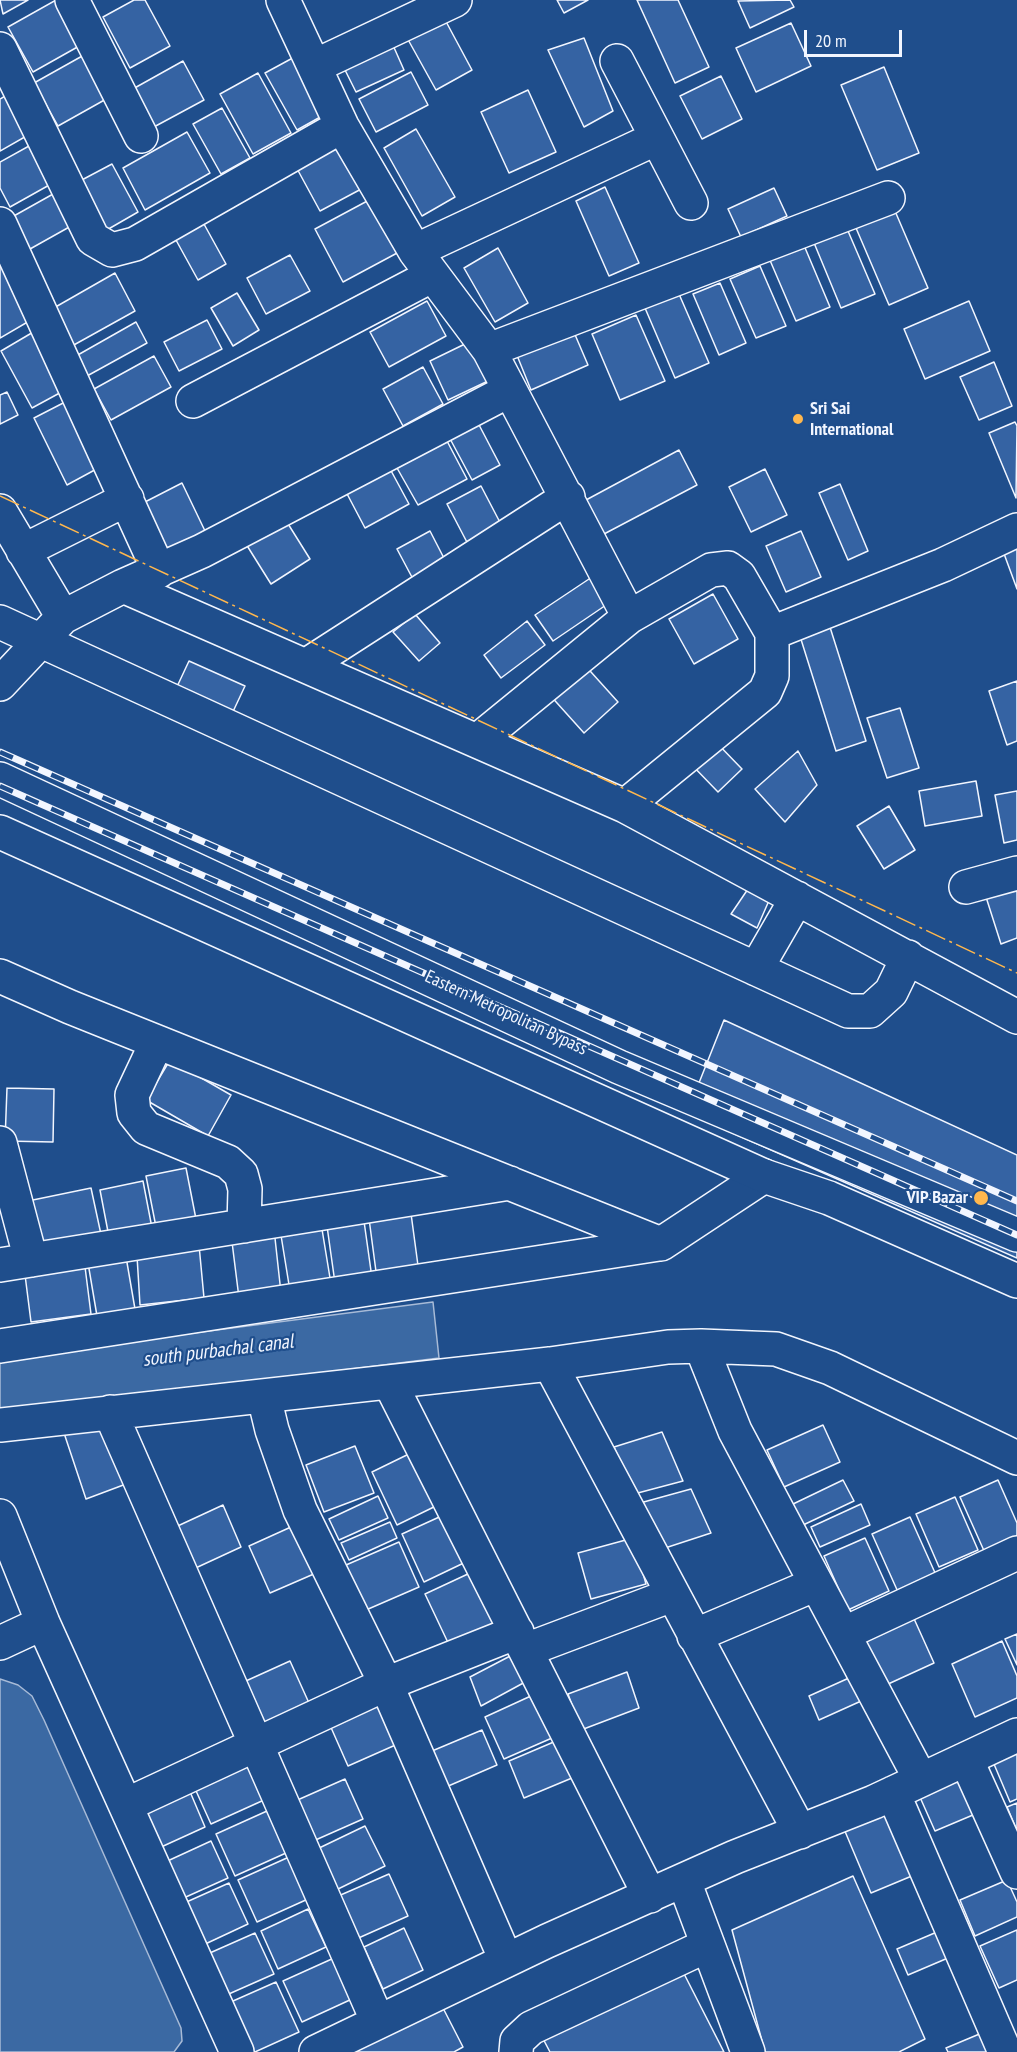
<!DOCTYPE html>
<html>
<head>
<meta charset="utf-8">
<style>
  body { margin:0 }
  #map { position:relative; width:1017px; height:2052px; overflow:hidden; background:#1f4e8c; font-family:"PT Sans Narrow",sans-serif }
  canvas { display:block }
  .scale { position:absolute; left:804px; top:30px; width:98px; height:27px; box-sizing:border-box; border:3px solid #f2f6ff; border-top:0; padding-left:8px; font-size:18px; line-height:21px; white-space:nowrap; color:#f2f6ff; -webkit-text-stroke:4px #1f4e8c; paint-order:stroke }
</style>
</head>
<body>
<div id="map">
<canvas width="1017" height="2052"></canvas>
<div class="scale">20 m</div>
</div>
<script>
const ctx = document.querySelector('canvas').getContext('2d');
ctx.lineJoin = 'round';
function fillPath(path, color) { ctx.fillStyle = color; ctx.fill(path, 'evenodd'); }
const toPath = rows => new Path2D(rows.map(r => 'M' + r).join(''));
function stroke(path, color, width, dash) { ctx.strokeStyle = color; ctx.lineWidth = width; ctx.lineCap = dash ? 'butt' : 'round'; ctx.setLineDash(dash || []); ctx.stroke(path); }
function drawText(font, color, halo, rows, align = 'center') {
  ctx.font = font + ' "PT Sans Narrow",sans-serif'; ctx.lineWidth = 4.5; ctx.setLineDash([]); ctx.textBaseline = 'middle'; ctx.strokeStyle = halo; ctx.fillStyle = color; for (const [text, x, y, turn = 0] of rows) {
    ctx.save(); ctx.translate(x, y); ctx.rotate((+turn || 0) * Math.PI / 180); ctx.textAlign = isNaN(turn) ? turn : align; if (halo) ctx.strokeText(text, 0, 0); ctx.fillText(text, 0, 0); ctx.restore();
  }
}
const water = toPath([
  [433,1302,439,1358,0,1413,0,1358,433,1302],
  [0,1679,18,1685,32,1696,44,1720,181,2028,182,2041,174,2052,0,2052,0,1679]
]);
fillPath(water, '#3b69a3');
stroke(water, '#a8bbd7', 1.5);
const building = toPath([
  [0,0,28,0,3,14,0,0],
  [56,0,81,45,33,72,8,27,56,0],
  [134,0,145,0,170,46,130,68,103,17,134,0],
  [557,0,588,0,564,13,557,0],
  [637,0,678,0,709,67,675,83,637,0],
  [790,0,794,7,750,28,738,1,790,0],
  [443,16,472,70,436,90,406,36,443,16],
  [791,23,811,66,756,92,736,48,791,23],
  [584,38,613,111,584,127,548,50,584,38],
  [392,43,404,70,356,92,343,66,392,43],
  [300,54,331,111,297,130,265,73,300,54],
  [84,55,108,98,58,126,34,83,84,55],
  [183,61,204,100,152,128,131,90,183,61],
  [884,67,919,153,877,170,841,85,884,67],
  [411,72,428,105,376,132,359,99,411,72],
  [258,73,291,133,253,154,220,94,258,73],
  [721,76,742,119,702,139,680,96,721,76],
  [15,90,37,130,0,151,0,99,15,90],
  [528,90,556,152,509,173,481,112,528,90],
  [222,108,250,158,221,174,193,124,222,108],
  [416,129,455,197,422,216,384,148,416,129],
  [187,132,210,173,145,210,123,168,187,132],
  [340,140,365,187,320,211,295,165,340,140],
  [38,141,60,179,10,207,0,188,0,162,38,141],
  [112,164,138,212,105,231,78,182,112,164],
  [605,187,639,263,609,276,576,201,605,187],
  [774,188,787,216,741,237,728,209,774,188],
  [62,189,80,221,30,249,12,217,62,189],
  [371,199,399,252,343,282,315,229,371,199],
  [895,211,928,288,889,305,856,228,895,211],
  [199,215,226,264,198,280,171,231,199,215],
  [845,224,875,294,841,308,812,238,845,224],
  [803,243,830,307,796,321,769,258,803,243],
  [498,248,528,303,495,322,464,268,498,248],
  [290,255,310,291,266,314,247,278,290,255],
  [0,264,31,320,0,338,0,264],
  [760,266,786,326,756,338,730,279,760,266],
  [115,273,135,311,72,346,52,309,115,273],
  [720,283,746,343,719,355,693,294,720,283],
  [237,293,259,330,233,346,211,308,237,293],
  [679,294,709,363,675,378,645,308,679,294],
  [427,301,446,336,389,367,370,332,427,301],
  [969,301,990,351,925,379,904,329,969,301],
  [636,315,665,381,620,400,592,334,636,315],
  [207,320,222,349,179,371,164,342,207,320],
  [136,322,147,343,87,376,76,356,136,322],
  [570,323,588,365,531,390,514,348,570,323],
  [35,331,67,389,32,408,1,351,35,331],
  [469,342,488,381,448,400,430,361,469,342],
  [154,356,171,387,111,420,94,389,154,356],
  [994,362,1012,406,979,420,960,377,994,362],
  [423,367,443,404,403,426,383,389,423,367],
  [7,392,18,415,0,424,0,395,7,392],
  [69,400,102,466,67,485,34,418,69,400],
  [477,421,500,465,472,480,448,435,477,421],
  [1015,422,1017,426,1016,498,989,433,1015,422],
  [447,441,467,479,418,505,397,468,447,441],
  [679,450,697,485,604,534,586,500,679,450],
  [389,467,409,504,365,528,345,490,389,467],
  [765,469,787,515,751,532,729,487,765,469],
  [182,483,206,533,167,552,143,503,182,483],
  [840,484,868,551,848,560,819,493,840,484],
  [481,486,504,530,470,548,447,504,481,486],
  [285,519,310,559,271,584,246,544,285,519],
  [430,531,447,564,414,581,397,549,430,531],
  [801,531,821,577,786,592,766,546,801,531],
  [1017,546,1017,589,1003,551,1017,546],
  [592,577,609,603,553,641,535,615,592,577],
  [713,594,738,639,694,664,669,619,713,594],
  [415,614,440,643,419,661,393,632,415,614],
  [527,621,545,645,501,678,484,655,527,621],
  [829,624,866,741,836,751,799,633,829,624],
  [189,661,245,686,230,718,174,693,189,661],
  [582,662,618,702,584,733,548,693,582,662],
  [1017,681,1017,741,1007,745,989,691,1017,681],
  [900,708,919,768,887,778,867,718,900,708],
  [712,738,742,769,718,792,688,761,712,738],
  [798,751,817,785,785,822,755,789,798,751],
  [976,781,982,816,925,826,919,791,976,781],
  [1017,791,1017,840,1004,843,995,795,1017,791],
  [889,806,915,850,884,869,857,826,889,806],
  [750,886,771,896,757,928,731,914,750,886],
  [1017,886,1017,938,1001,944,986,897,1017,886],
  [724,1020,1017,1155,1017,1258,687,1113,724,1020],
  [170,1060,231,1095,208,1136,146,1100,170,1060],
  [7,1088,54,1089,53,1142,5,1141,7,1088],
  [186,1168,196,1219,156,1227,146,1176,186,1168],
  [143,1181,152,1228,109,1237,100,1190,143,1181],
  [91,1188,102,1239,39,1252,28,1201,91,1188],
  [410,1206,419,1273,377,1279,368,1211,410,1206],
  [363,1214,372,1278,335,1283,326,1219,363,1214],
  [320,1217,331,1284,290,1291,279,1223,320,1217],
  [274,1229,281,1293,239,1298,231,1234,274,1229],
  [199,1245,204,1298,140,1305,137,1256,199,1245],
  [125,1251,135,1309,97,1316,87,1257,125,1251],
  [84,1259,91,1314,31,1322,24,1267,84,1259],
  [103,1424,126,1484,86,1499,62,1427,103,1424],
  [823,1425,840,1462,784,1487,767,1450,823,1425],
  [662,1432,683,1481,634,1494,614,1447,662,1432],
  [355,1446,374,1493,324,1512,306,1465,355,1446],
  [415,1451,440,1504,397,1525,372,1472,415,1451],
  [843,1480,854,1501,801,1526,791,1505,843,1480],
  [998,1480,1017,1523,1017,1538,985,1553,960,1497,998,1480],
  [691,1489,711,1533,662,1549,640,1503,691,1489],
  [378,1496,388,1518,339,1540,329,1519,378,1496],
  [955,1497,978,1550,939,1567,916,1514,955,1497],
  [861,1504,870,1525,820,1547,811,1527,861,1504],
  [223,1505,241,1547,187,1572,169,1530,223,1505],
  [448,1513,470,1560,424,1582,402,1534,448,1513],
  [910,1517,936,1575,898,1592,872,1534,910,1517],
  [302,1522,323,1570,270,1593,249,1546,302,1522],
  [390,1522,397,1538,349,1560,341,1543,390,1522],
  [633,1538,646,1584,591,1599,578,1553,633,1538],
  [865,1538,889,1591,848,1610,824,1556,865,1538],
  [399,1542,419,1587,366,1610,346,1565,399,1542],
  [470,1573,497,1627,451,1649,425,1594,470,1573],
  [911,1612,934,1663,886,1685,863,1634,911,1612],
  [1017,1634,1017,1665,1005,1639,1017,1634],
  [1002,1641,1017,1676,1017,1698,975,1717,952,1664,1002,1641],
  [514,1654,527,1681,481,1706,470,1677,514,1654],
  [290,1661,309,1703,256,1726,237,1685,290,1661],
  [627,1672,639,1708,581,1730,568,1694,627,1672],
  [860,1673,870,1697,819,1720,809,1696,860,1673],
  [533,1695,552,1738,504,1759,485,1717,533,1695],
  [380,1700,400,1743,348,1766,329,1723,380,1700],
  [482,1730,497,1765,446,1787,432,1751,482,1730],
  [556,1741,572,1778,524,1798,509,1761,556,1741],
  [1017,1746,1017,1799,1010,1802,991,1757,1017,1746],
  [245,1758,264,1800,211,1824,192,1782,245,1758],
  [964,1775,980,1812,935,1831,919,1795,964,1775],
  [345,1779,363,1819,311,1842,293,1802,345,1779],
  [188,1787,205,1827,159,1848,141,1808,188,1787],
  [1017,1803,1017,1831,1007,1807,1017,1803],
  [891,1809,919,1873,871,1893,844,1829,891,1809],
  [267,1811,286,1853,235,1876,216,1834,267,1811],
  [365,1826,385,1866,334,1891,315,1850,365,1826],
  [211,1841,228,1878,177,1901,161,1864,211,1841],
  [289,1857,308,1899,257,1922,238,1880,289,1857],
  [389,1874,408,1916,354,1940,336,1897,389,1874],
  [853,1876,925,2039,899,2052,765,2052,732,1930,853,1876],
  [1007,1880,1017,1902,1017,1917,975,1936,960,1900,1007,1880],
  [229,1883,248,1924,201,1946,182,1904,229,1883],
  [308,1909,326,1947,278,1969,261,1931,308,1909],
  [404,1928,423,1970,383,1989,364,1947,404,1928],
  [944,1929,955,1955,908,1975,897,1949,944,1929],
  [1017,1930,1017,1980,999,1988,980,1946,1017,1930],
  [255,1933,274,1974,222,1997,203,1956,255,1933],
  [334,1958,352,1999,302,2022,283,1981,334,1958],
  [678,1962,724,2052,550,2052,540,2033,678,1962],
  [276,1982,299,2032,255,2052,245,2052,224,2005,276,1982],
  [442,2006,463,2047,454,2052,352,2052,442,2006],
  [989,2030,998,2052,948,2052,946,2048,989,2030]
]);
fillPath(building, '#3563a3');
stroke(building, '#f2f6ff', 1.5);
const minor = toPath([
  [72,0,141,136],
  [283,0,342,126,415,251,489,350,629,617],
  [0,49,93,239,112,250,135,244,342,126],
  [617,61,691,203],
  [315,66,455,0],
  [0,224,159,571],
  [415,251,657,138],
  [489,350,888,198],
  [193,401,433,275],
  [0,511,63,617],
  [23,551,127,499],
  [123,586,625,806,1017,1017],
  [0,622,848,1011,870,1011,891,992,908,957],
  [307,665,568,497],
  [0,684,63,617,123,586,202,551,510,390],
  [477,741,629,617,711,570,728,568,739,576,772,633],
  [625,806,765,692,772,676,772,633,943,565,1017,530],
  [966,887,1017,873],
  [756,969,797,898],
  [0,976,70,1007,661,1244,764,1176],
  [157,1042,132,1095,134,1113,146,1128,228,1162,241,1174,245,1189,244,1226],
  [0,1143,31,1260],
  [0,1265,510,1183],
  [0,1346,659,1244],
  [701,1346,735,1431,921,1780],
  [550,1364,800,1832],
  [390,1383,650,1896],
  [264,1397,272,1430,300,1510,386,1684,506,1960],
  [110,1412,378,2022],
  [0,1425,550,1364,668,1347,701,1346,776,1349,830,1368,1017,1458],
  [0,1516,43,1623,237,2052],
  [843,1634,1017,1553],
  [694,1636,816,1584],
  [0,1643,43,1623],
  [526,1650,672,1595],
  [966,1759,1017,1872],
  [893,1793,1005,2052],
  [126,1805,386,1684,517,1632],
  [684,1881,748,2052],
  [316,2052,547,1941,735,1857,874,1802,1017,1735],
  [516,2052,517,2041,531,2028,708,1945]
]);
const major = toPath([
  [0,779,619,1067,1017,1235],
  [0,832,764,1176,829,1198,1017,1281]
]);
stroke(minor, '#f2f6ff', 36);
stroke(major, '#f2f6ff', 36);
stroke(minor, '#1f4e8c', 33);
stroke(major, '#1f4e8c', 33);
const rail = toPath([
  [0,752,1017,1201],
  [0,786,1017,1235]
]);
stroke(rail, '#f2f6ff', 7);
stroke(rail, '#1f4e8c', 4.5, [14]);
stroke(toPath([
  [0,496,1017,973]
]), '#ffb74d', 1.5, [21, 4.5, 3, 4.5]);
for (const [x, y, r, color] of [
  [798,419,6,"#ffb74d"],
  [981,1198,8,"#ffb74d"]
]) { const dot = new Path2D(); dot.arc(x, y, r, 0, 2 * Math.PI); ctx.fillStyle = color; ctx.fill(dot); stroke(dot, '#1f4e8c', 2); }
drawText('bold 18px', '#f2f6ff', '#1f4e8c', [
  ["Sri Sai",810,409],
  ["International",810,430],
  ["VIP Bazar",968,1198,"right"]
], 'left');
drawText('18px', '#f2f6ff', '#1f4e8c', [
  ["Eastern Metropolitan Bypass",506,1013,25]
]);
drawText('italic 20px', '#f2f6ff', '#1f4e8c', [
  ["south purbachal canal",218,1351,-7]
]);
</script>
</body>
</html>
